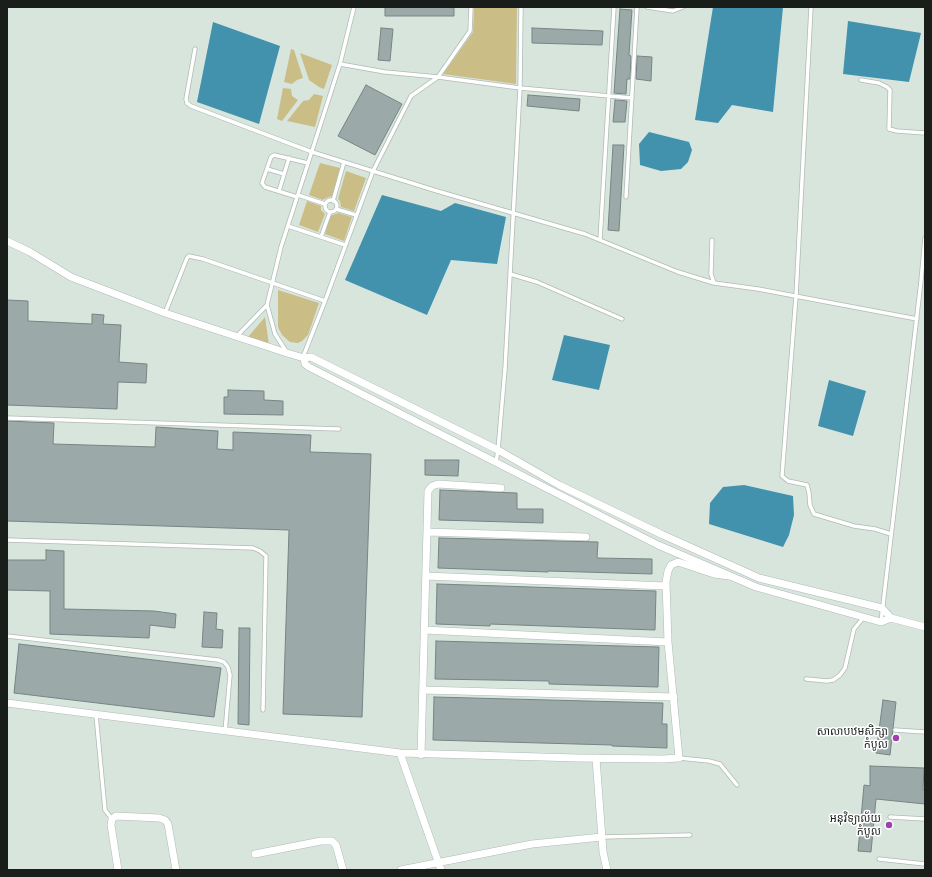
<!DOCTYPE html>
<html>
<head>
<meta charset="utf-8">
<style>
  body { margin:0 }
  #map { position:relative; width:932px; height:877px; overflow:hidden; background:#d8e5dd; font-family:"Times New Roman",serif }
  canvas { display:block }
  .frame { position:absolute; inset:0; border:8px solid #191e1b; pointer-events:none }
</style>
</head>
<body>
<div id="map">
<canvas width="932" height="877"></canvas>
<div class="frame"></div>
</div>
<script>
const ctx = document.querySelector('canvas').getContext('2d');
ctx.lineJoin = 'round';
function fillPath(path, color) { ctx.fillStyle = color; ctx.fill(path, 'evenodd'); }
const toPath = rows => new Path2D(rows.map(r => 'M' + r).join(''));
function stroke(path, color, width, dash) { ctx.strokeStyle = color; ctx.lineWidth = width; ctx.lineCap = dash ? 'butt' : 'round'; ctx.setLineDash(dash || []); ctx.stroke(path); }
function drawText(font, color, halo, rows, align = 'center') {
  ctx.font = font + ' "Times New Roman","Noto Sans Khmer",serif'; ctx.lineWidth = 3; ctx.setLineDash([]); ctx.textBaseline = 'middle'; ctx.strokeStyle = halo; ctx.fillStyle = color; for (const [text, x, y, turn = 0] of rows) {
    ctx.save(); ctx.translate(x, y); ctx.rotate((+turn || 0) * Math.PI / 180); ctx.textAlign = isNaN(turn) ? turn : align; if (halo) ctx.strokeText(text, 0, 0); ctx.fillText(text, 0, 0); ctx.restore();
  }
}
fillPath(toPath([
  [474,7,517,7,516,84,443,74,473,32],
  [291,49,294,50,303,78,297,80,292,84,284,82],
  [300,53,332,65,324,89,319,87,309,80],
  [283,88,291,89,292,96,298,100,282,121,277,119],
  [314,94,323,96,315,127,287,121,303,101,309,100],
  [320,163,340,168,332,196,326,198,323,200,309,195],
  [346,171,366,178,354,211,341,207,340,201,338,199],
  [307,201,321,206,321,210,325,214,318,232,299,225],
  [338,213,352,217,344,241,325,234,330,216],
  [278,290,319,303,308,335,302,341,298,343,290,342,282,335,278,327],
  [265,317,269,345,248,337]
]), '#cbbd86');
fillPath(toPath([
  [713,7,783,7,773,112,732,105,718,123,695,120],
  [848,21,921,33,909,82,843,74],
  [213,22,280,46,259,124,197,102],
  [649,132,689,142,692,150,688,162,681,169,661,171,640,165,639,144],
  [382,195,441,211,455,203,506,217,497,264,451,260,427,315,345,280],
  [564,335,610,345,599,390,552,380],
  [829,380,866,391,853,436,818,426],
  [744,485,793,496,794,515,789,535,783,547,709,524,710,503,723,487]
]), '#4291ad');
const building = toPath([
  [385,7,454,7,454,16,385,16,385,7],
  [620,9,632,10,629,55,631,56,630,79,627,79,626,94,614,93,620,9],
  [381,28,393,29,390,61,378,60,381,28],
  [532,28,603,31,602,45,532,43,532,28],
  [637,56,652,57,651,81,636,79,637,56],
  [366,85,402,104,375,155,338,136,366,85],
  [528,95,580,99,579,111,527,106,528,95],
  [615,100,627,101,625,122,613,122,615,100],
  [613,145,624,145,619,231,608,230,613,145],
  [7,300,28,301,28,321,92,324,92,314,104,315,103,324,121,325,119,362,147,364,146,383,118,382,117,409,7,405,7,300],
  [228,390,264,391,264,400,283,401,283,415,224,414,224,397,228,397,228,390],
  [7,421,54,423,53,444,155,447,156,427,218,431,217,449,233,450,233,432,311,435,310,452,371,454,362,717,283,714,289,530,7,521,7,421],
  [425,460,459,460,458,476,425,475,425,460],
  [440,490,517,493,517,509,543,509,543,523,439,520,440,490],
  [439,538,598,542,597,558,652,559,652,574,548,571,548,572,438,568,439,538],
  [46,550,64,551,64,609,154,611,176,614,175,628,150,625,149,638,50,634,50,591,7,590,7,560,46,560,46,550],
  [437,584,656,591,655,630,490,624,490,626,436,624,437,584],
  [204,612,217,613,216,629,223,630,222,648,202,647,204,612],
  [239,628,250,628,249,725,238,724,239,628],
  [436,641,659,647,658,687,549,684,549,681,435,679,436,641],
  [19,644,221,668,214,717,14,693,19,644],
  [434,697,663,703,662,724,667,724,667,748,612,746,612,745,433,740,434,697],
  [883,700,896,702,890,755,876,753,883,700],
  [870,766,924,768,923,790,925,790,925,804,876,799,871,852,858,851,864,785,870,786,870,766]
]);
fillPath(building, '#9baaa9');
stroke(building, '#768584', 1);
const lane = toPath([
  [647,7,673,11,683,7],
  [811,7,796,296,782,476,788,481,807,485,809,493,810,505,814,514,854,526,875,529,891,534],
  [195,49,186,99,187,103,191,106,312,152,437,191,585,234,678,272,714,283,758,289,917,319],
  [340,64,385,72,438,77,520,88,632,98],
  [861,80,879,83,887,87,890,90,889,129,897,131,925,133],
  [267,169,284,174],
  [279,191,289,158],
  [298,195,325,204],
  [297,197,265,187,262,183,271,157,274,155,308,163],
  [626,197,637,7],
  '325 206a6 6 0 1 1 12 0a6 6 0 1 1-12 0Z',
  [333,201,344,162],
  [336,209,356,215],
  [288,226,345,245],
  [321,237,330,212],
  [600,240,614,7],
  [712,240,711,274,714,283],
  [510,274,537,282,622,319],
  [267,305,275,334,286,351],
  [165,313,187,258,189,256,203,259,325,301],
  [237,336,267,305,281,247,340,64,354,7],
  [303,357,325,301,373,171,411,96,438,77,470,31,471,7],
  [7,418,339,429],
  [496,462,498,450,505,369,520,88,521,7],
  [7,540,253,548,260,551,266,556,263,710],
  [881,622,921,281,925,238],
  [7,636,218,660,224,662,228,667,230,675,225,732],
  [806,679,827,681,833,680,840,675,845,668,854,629,864,617],
  [96,715,105,810,112,819],
  [895,730,925,732],
  [679,758,709,761,720,764,737,785],
  [890,817,925,819],
  [602,837,690,835],
  [879,859,925,864]
]);
const street = toPath([
  [7,241,30,252,71,277,165,313,287,353,304,358,311,357,498,450,559,485,663,535,759,578,882,608,891,618,925,627],
  [304,358,305,364,309,367,658,545,756,587,881,622,891,618],
  [427,532,586,537],
  [426,576,666,586],
  [424,630,668,642],
  [423,690,674,697],
  [7,703,400,753,578,758,662,759,679,758,668,642,666,582,668,571,671,565,678,562,714,574,729,576],
  [400,753,441,870],
  [421,755,428,491,432,486,438,484,501,488],
  [596,758,603,852,607,870],
  [255,854,321,841,332,841,336,845,343,870],
  [118,870,111,825,112,819,116,816,159,818,165,820,168,824,176,870],
  [401,870,532,844,602,837]
]);
stroke(lane, '#afbbb4', 5);
stroke(street, '#afbbb4', 8);
stroke(lane, '#fff', 3.5);
stroke(street, '#fff', 7);
for (const [x, y, r, color] of [
  [896,738,4,"#9e41ab"],
  [889,825,4,"#9e41ab"]
]) { const dot = new Path2D(); dot.arc(x, y, r, 0, 2 * Math.PI); ctx.fillStyle = color; ctx.fill(dot); stroke(dot, '#fff', 1.5); }
drawText('11px', '#191e1b', '#fff', [
  ["សាលាបឋមសិក្សា",888,732],
  ["កំបូល",888,745],
  ["អនុវិទ្យាល័យ",881,819],
  ["កំបូល",881,832]
], 'right');
</script>
</body>
</html>
